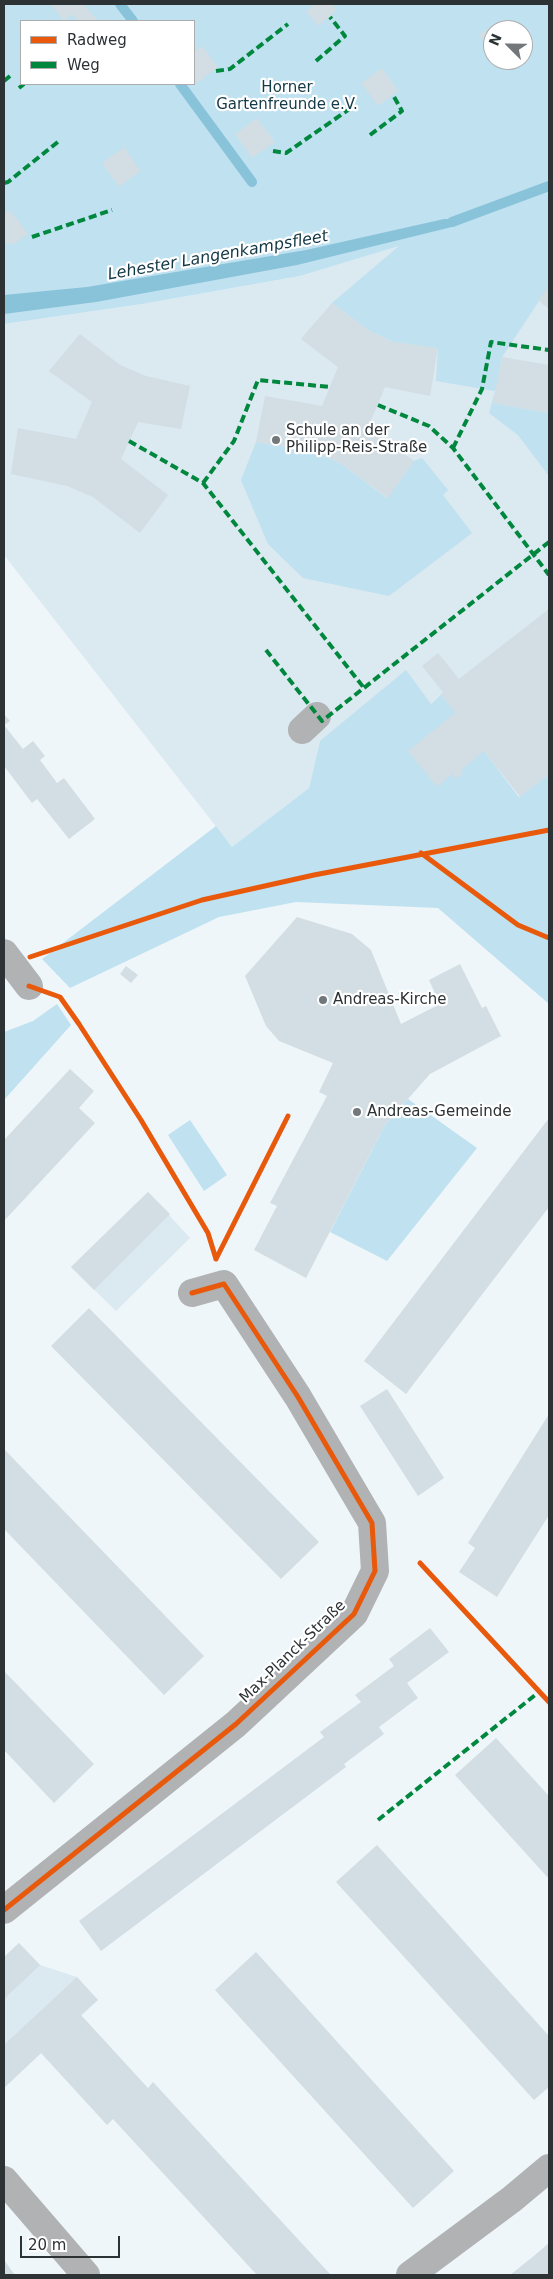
<!DOCTYPE html>
<html>
<head>
<meta charset="utf-8">
<style>
  body { margin:0 }
  #map { position:relative; width:553px; height:2279px; overflow:hidden; background:#eef6fa; font-family:"DejaVu Sans",sans-serif }
  canvas { display:block }
  .frame { position:absolute; inset:0; border:5px solid #2d3235; pointer-events:none }
  .legend { position:absolute; left:20px; top:20px; width:175px; height:65px; box-sizing:border-box; background:#fff; border:1px solid #abadae; margin:0; padding:6px 9px; list-style:none; font-size:15px; color:#2d3235 }
  .legend li { display:flex; align-items:center; gap:10px; height:25px }
  .legend b { width:25px; border:1px solid #abadae }
  .north { position:absolute; left:483px; top:20px; width:50px; height:50px; box-sizing:border-box; background:#fff; border:1px solid #abadae; border-radius:50%; rotate:293deg; font-size:14px; font-weight:700; line-height:20px; text-align:center; color:#2d3235 }
  .north::after { content:''; display:block; margin:auto; width:18px; height:22px; background:#71777a; clip-path:polygon(50% 0,100% 100%,50% 72%,0 100%) }
  .scale { position:absolute; left:20px; top:2236px; width:100px; height:22px; box-sizing:border-box; border:2px solid #2d3235; border-top:0; padding-left:6px; font-size:15px; line-height:18px; white-space:nowrap; color:#2d3235; -webkit-text-stroke:4px #fff; paint-order:stroke }
</style>
</head>
<body>
<div id="map">
<canvas width="553" height="2279"></canvas>
<div class="frame"></div>
<ul class="legend">
<li><b style="height:6px;background:#e8590c"></b>Radweg</li>
<li><b style="height:6px;background:#00873e"></b>Weg</li>
</ul>
<div class="north">N</div>
<div class="scale">20 m</div>
</div>
<script>
const ctx = document.querySelector('canvas').getContext('2d');
ctx.lineJoin = 'round';
function fillPath(path, color) { ctx.fillStyle = color; ctx.fill(path, 'evenodd'); }
const toPath = rows => new Path2D(rows.map(r => 'M' + r).join(''));
function stroke(path, color, width, dash) { ctx.strokeStyle = color; ctx.lineWidth = width; ctx.lineCap = dash ? 'butt' : 'round'; ctx.setLineDash(dash || []); ctx.stroke(path); }
function drawText(font, color, halo, rows, align = 'center') {
  ctx.font = font + ' "DejaVu Sans",sans-serif'; ctx.lineWidth = 4.5; ctx.setLineDash([]); ctx.textBaseline = 'middle'; ctx.strokeStyle = halo; ctx.fillStyle = color; for (const [text, x, y, turn = 0] of rows) {
    ctx.save(); ctx.translate(x, y); ctx.rotate((+turn || 0) * Math.PI / 180); ctx.textAlign = isNaN(turn) ? turn : align; if (halo) ctx.strokeText(text, 0, 0); ctx.fillText(text, 0, 0); ctx.restore();
  }
}
fillPath(toPath([
  [549,200,549,774,520,797,440,694,431,704,320,741,309,788,232,847,4,555,4,324,142,304,300,276],
  [148,1192,190,1238,116,1311,71,1267],
  [19,1943,40,1965,77,1977,98,2000,4,2088,4,1957]
]), '#dbe9f0');
fillPath(toPath([
  [4,4,549,4,549,286,502,357,493,403,549,413,549,476,518,435,489,413,495,391,436,381,438,349,393,342,368,330,332,303,399,246,300,276,142,304,4,324],
  [21,21,194,21,194,84,21,84],
  [493,30,523,30,523,60,493,60],
  [256,442,315,452,340,463,387,498,414,461,422,458,448,490,443,495,472,533,389,596,303,578,268,544,241,480],
  [406,670,431,704,441,694,519,797,549,774,549,1004,438,908,296,902,219,917,70,988,42,959,216,826,232,847,309,788,320,741],
  [57,1004,71,1025,4,1100,4,1032,33,1021],
  [408,1099,477,1148,387,1261,330,1232,385,1125],
  [190,1120,227,1175,204,1191,168,1135]
]), '#bfe1f0');
fillPath(toPath([
  [444,219,464,219,456,226,297,265,96,302,4,314,4,295,87,287,306,250]
]), '#89c3da');
stroke(toPath([
  [120,4,133,21],
  [180,84,252,182],
  [452,222,549,186]
]), '#89c3da', 10);
fillPath(toPath([
  [53,4,84,4,97,20,78,21,73,14,64,21,51,5],
  [315,4,332,4,337,10,318,26,306,11],
  [500,20,507,30,493,30,491,52,479,35],
  [202,46,218,67,197,83,194,78,194,52],
  [382,68,398,91,378,106,361,83],
  [257,118,275,142,252,158,235,134],
  [124,147,141,171,119,187,102,163],
  [10,210,28,234,14,244,4,243,4,215],
  [549,286,549,309,538,300],
  [332,303,368,330,393,342,438,348,430,396,385,387,368,427,414,461,388,498,340,463,315,452,256,442,265,396,322,406,338,367,301,339],
  [80,334,120,365,146,376,190,386,181,429,138,422,121,459,168,495,140,533,93,497,67,486,11,474,18,428,76,439,92,402,49,371],
  [502,357,549,365,549,413,493,403],
  [549,609,549,774,520,797,484,751,461,770,463,774,456,779,452,774,437,787,408,751,455,713,441,694,443,692,422,666,438,653,459,679],
  [4,714,10,721,4,725,23,749,33,741,45,756,40,760,57,783,64,778,95,819,69,839,37,799,32,803,4,766],
  [297,917,352,934,371,950,401,1024,440,1004,429,980,460,964,482,1008,486,1006,501,1036,430,1074,385,1125,306,1278,254,1250,277,1206,270,1203,327,1096,319,1092,333,1063,279,1041,266,1026,245,976],
  [126,966,138,975,131,983,120,974],
  [70,1069,94,1091,79,1108,95,1123,4,1221,4,1140],
  [549,1118,549,1207,406,1394,364,1361],
  [148,1192,170,1214,94,1290,71,1267],
  [89,1308,319,1542,281,1579,51,1346],
  [387,1389,444,1478,418,1496,360,1406],
  [549,1414,549,1515,497,1597,459,1572,475,1548,468,1543],
  [4,1449,204,1656,164,1695,4,1529],
  [430,1628,449,1652,407,1683,418,1698,379,1727,384,1734,344,1764,346,1767,101,1951,79,1921,324,1737,320,1732,361,1702,355,1695,394,1666,389,1659],
  [4,1671,94,1764,54,1803,4,1750],
  [496,1738,549,1796,549,1879,455,1775],
  [377,1845,549,2036,549,2087,534,2100,336,1882],
  [19,1943,40,1965,4,1999,4,1957],
  [256,1952,454,2171,413,2208,215,1990],
  [77,1977,98,2000,81,2015,148,2088,153,2082,331,2275,257,2275,113,2119,107,2125,41,2053,4,2088,4,2045],
  [549,2243,549,2275,510,2275,535,2255],
  [4,2260,15,2275,4,2275]
]), '#d2dee3');
stroke(toPath([
  [302,730,317,716],
  [4,953,29,986],
  [4,1910,236,1724,354,1614,375,1571,372,1523,298,1397,224,1284,192,1293],
  [4,2180,86,2275],
  [410,2275,512,2199,549,2168]
]), '#b0b2b3', 28);
stroke(toPath([
  [316,61,345,36,330,17],
  [216,71,230,69,288,24],
  [4,81,10,76],
  [19,88,24,84],
  [370,135,402,111,393,95],
  [273,151,286,153,351,108],
  [4,183,8,182,59,141],
  [32,237,112,210],
  [378,405,429,426,453,448,549,575],
  [129,441,203,483,364,688],
  [453,448,482,389,491,342,549,350],
  [203,483,234,441,258,380,330,387],
  [266,650,322,721,549,542],
  [378,1820,539,1692]
]), '#00873e', 4, [8, 4]);
stroke(toPath([
  [421,853,518,925,549,938],
  [30,957,202,900,314,875,549,830],
  [29,986,60,997,79,1024,141,1120,208,1233,216,1259],
  [216,1259,288,1116],
  [420,1563,549,1702],
  [4,1910,236,1724,354,1614,375,1571,372,1523,298,1397,224,1284,192,1293]
]), '#e8590c', 5);
for (const [x, y, r, color] of [
  [276,440,5,"#71777a"],
  [323,1000,5,"#71777a"],
  [357,1112,5,"#71777a"]
]) { const dot = new Path2D(); dot.arc(x, y, r, 0, 2 * Math.PI); ctx.fillStyle = color; ctx.fill(dot); stroke(dot, '#fff', 2); }
drawText('15px', '#143947', '#fff', [
  ["Horner",287,88],
  ["Gartenfreunde e.V.",287,105]
]);
drawText('15px', '#2d3235', '#fff', [
  ["Schule an der",286,431],
  ["Philipp-Reis-Straße",286,448],
  ["Andreas-Kirche",333,1000],
  ["Andreas-Gemeinde",367,1112]
], 'left');
drawText('15px', '#2d3235', '#fff', [
  ["Max-Planck-Straße",293,1652,-44]
]);
drawText('italic 16px', '#123745', '#fff', [
  ["Lehester Langenkampsfleet",218,256,-10]
]);
</script>
</body>
</html>
